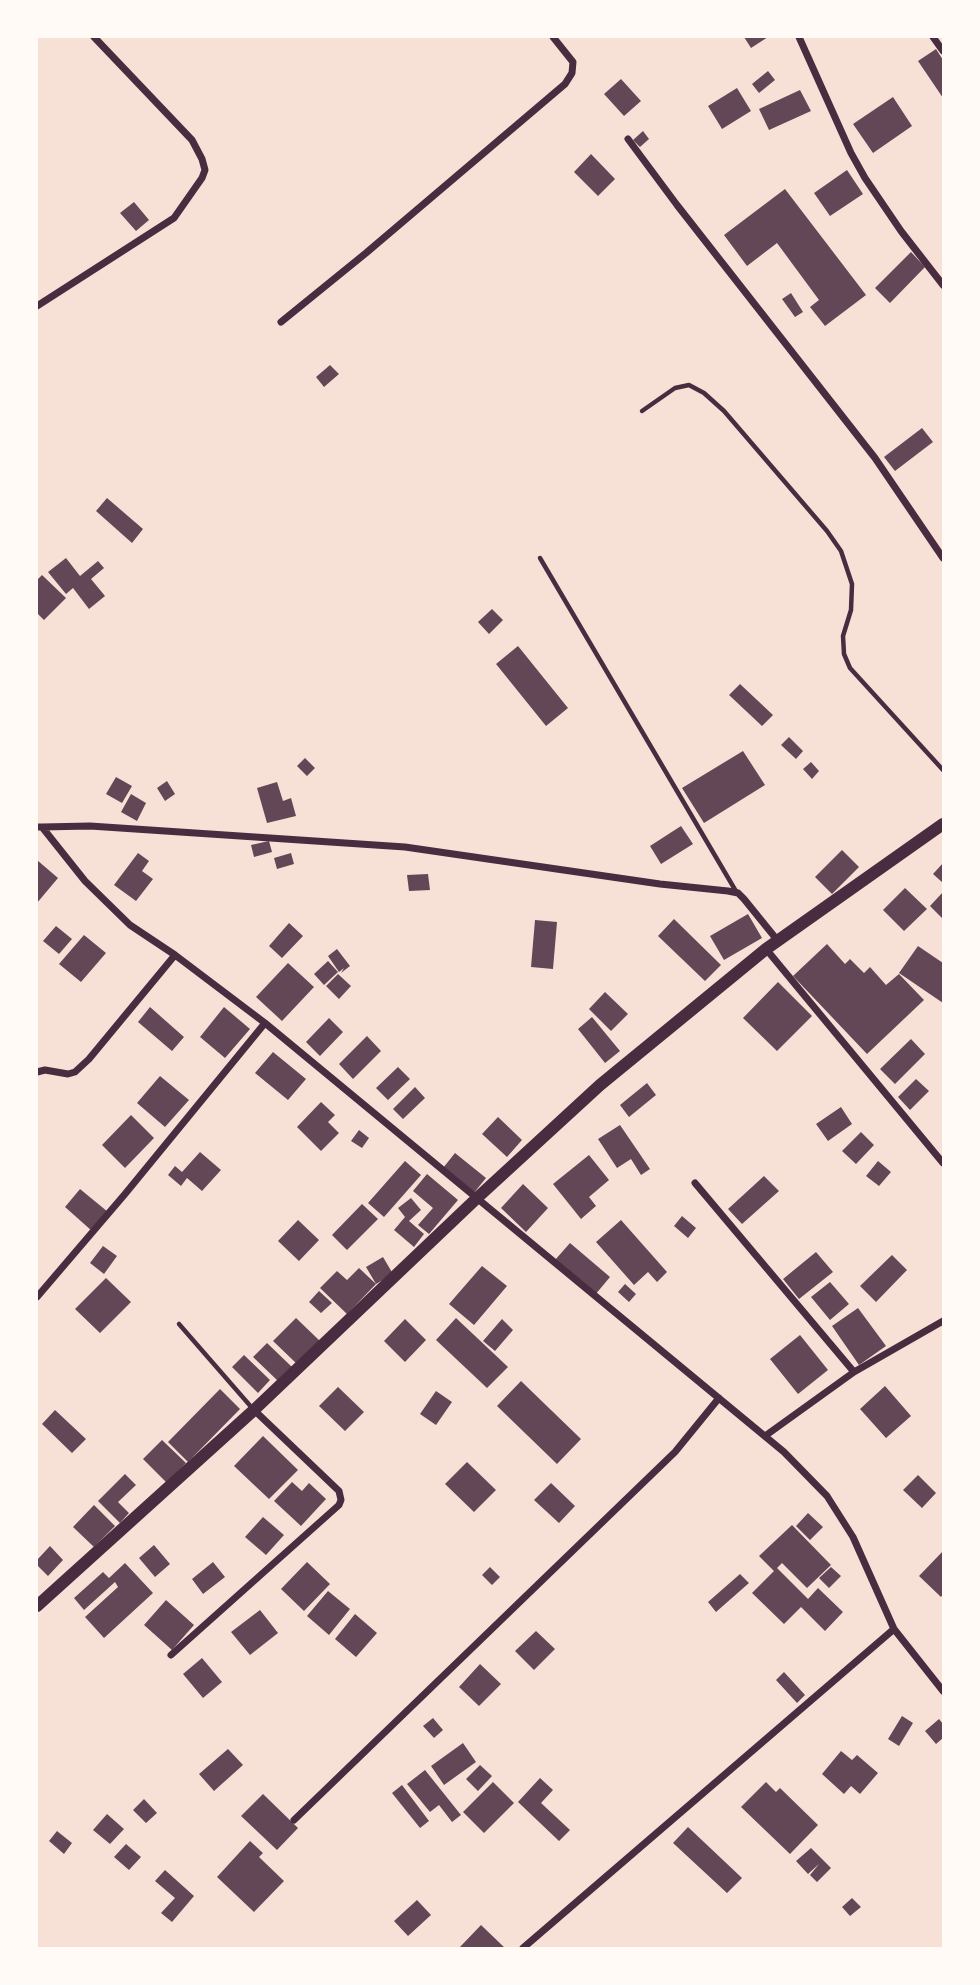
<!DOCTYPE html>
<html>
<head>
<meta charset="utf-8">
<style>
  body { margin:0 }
  #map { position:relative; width:980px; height:1985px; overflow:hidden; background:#f7e1d7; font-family:Figtree,sans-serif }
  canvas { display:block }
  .frame { position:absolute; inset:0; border:38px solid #fffaf5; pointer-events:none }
</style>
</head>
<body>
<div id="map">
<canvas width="980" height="1985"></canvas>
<div class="frame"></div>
</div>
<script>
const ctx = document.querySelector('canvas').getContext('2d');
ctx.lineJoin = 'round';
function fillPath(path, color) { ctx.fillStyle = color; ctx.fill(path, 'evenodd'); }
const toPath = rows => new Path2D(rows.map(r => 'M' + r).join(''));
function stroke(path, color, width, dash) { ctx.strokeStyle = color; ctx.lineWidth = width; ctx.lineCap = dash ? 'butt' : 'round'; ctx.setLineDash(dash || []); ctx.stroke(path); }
fillPath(toPath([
  [744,37,768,37,751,48],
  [936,49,943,60,943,98,918,61],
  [768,71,775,80,759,93,752,84],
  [621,79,641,101,624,116,604,94],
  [737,88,751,111,722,129,708,106],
  [800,90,811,111,769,130,759,109],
  [893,97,912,126,873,153,853,124],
  [643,131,649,139,640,147,633,140],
  [591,154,615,179,598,196,574,172],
  [847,170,863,194,830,216,814,193],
  [785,189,866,295,825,326,810,307,819,300,777,243,747,266,724,235],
  [134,202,149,220,136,231,120,213],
  [911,252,925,267,890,303,875,288],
  [791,293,803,312,795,317,782,299],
  [330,365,339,374,324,387,316,377],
  [922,428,933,442,895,471,884,457],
  [107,498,143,529,132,543,96,511],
  [66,558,80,576,98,561,104,568,91,579,105,596,89,609,73,588,66,594,48,572],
  [42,575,66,598,44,620,37,613,37,580],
  [492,609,503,620,489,634,478,622],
  [518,646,568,708,546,726,496,664],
  [740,684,773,715,762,726,729,695],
  [789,737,803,751,796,759,781,745],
  [743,751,765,785,704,823,682,788],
  [305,758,315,768,307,776,297,766],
  [811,762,819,771,812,779,803,769],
  [116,777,132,786,122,803,106,794],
  [167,781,175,794,165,801,157,788],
  [277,782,283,801,291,798,296,816,267,823,257,788],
  [131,794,146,803,137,821,121,812],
  [681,826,693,844,661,864,650,846],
  [269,841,272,852,254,857,251,845],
  [842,850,859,867,832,894,815,877],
  [138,853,149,861,142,871,153,879,136,901,114,885],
  [291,853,294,864,277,869,274,858],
  [37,860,58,878,37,903],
  [943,863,943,883,933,874],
  [428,874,430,890,409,891,407,875],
  [905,888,927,909,904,931,883,910],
  [943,892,943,919,930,906],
  [748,914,762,938,724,960,710,936],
  [674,919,721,965,705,981,658,936],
  [535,920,557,922,553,969,531,967],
  [289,923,303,936,282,958,269,946],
  [56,926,72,939,59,954,43,941],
  [84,935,106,953,81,982,59,964],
  [827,944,845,964,850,959,864,973,870,967,886,985,899,974,924,1000,867,1054,793,976],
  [918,946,943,963,943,1003,899,973],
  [337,949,350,966,341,973,344,968,339,972,328,956],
  [328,961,338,972,324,985,314,974],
  [288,963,314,987,282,1021,256,997],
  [338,974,351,986,339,999,326,986],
  [778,982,812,1016,777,1051,743,1018],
  [605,992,628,1014,611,1031,589,1009],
  [150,1007,184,1037,172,1051,138,1022],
  [224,1007,250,1029,225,1058,200,1037],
  [592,1017,620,1051,605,1063,578,1029],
  [329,1018,343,1032,320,1056,306,1042],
  [367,1036,381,1051,353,1079,339,1064],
  [911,1039,925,1054,895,1084,880,1069],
  [273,1052,306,1079,288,1100,255,1073],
  [398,1067,410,1079,388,1100,376,1088],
  [160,1076,189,1100,165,1127,137,1103],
  [916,1079,929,1091,910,1110,898,1097],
  [647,1083,656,1095,629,1117,620,1105],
  [415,1087,425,1098,403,1119,393,1109],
  [321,1102,335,1115,328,1122,339,1133,321,1151,297,1127],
  [841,1107,852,1124,828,1141,816,1124],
  [131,1115,154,1138,125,1168,102,1145],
  [498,1117,522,1140,507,1157,482,1134],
  [620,1125,650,1169,641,1175,631,1159,617,1168,598,1139],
  [359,1130,369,1138,362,1148,351,1141],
  [861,1132,874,1145,856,1164,842,1151],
  [200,1152,221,1170,202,1191,187,1178,181,1186,168,1175,175,1166,182,1172],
  [455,1153,486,1178,473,1194,443,1168],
  [589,1155,609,1180,589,1197,596,1206,581,1219,553,1184],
  [405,1161,421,1175,384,1217,368,1203],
  [878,1161,891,1172,879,1186,866,1176],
  [427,1174,458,1200,429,1234,418,1225,433,1208,413,1191],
  [764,1176,779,1191,742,1224,728,1209],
  [523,1184,548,1208,526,1232,501,1208],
  [80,1189,108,1212,92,1231,65,1207],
  [411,1198,421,1210,409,1221,424,1234,414,1247,394,1230,405,1217,398,1208],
  [362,1204,378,1219,347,1250,332,1235],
  [682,1216,696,1228,688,1238,674,1226],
  [298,1220,319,1240,299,1261,278,1241],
  [621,1220,667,1272,657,1282,648,1272,634,1285,596,1242],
  [570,1243,610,1277,595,1295,555,1260],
  [103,1246,117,1256,104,1274,90,1263],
  [816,1252,833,1272,799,1299,783,1279],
  [892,1255,907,1270,876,1302,860,1286],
  [383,1257,393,1274,376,1284,366,1267],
  [482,1266,507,1286,474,1325,449,1304],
  [359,1268,376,1284,347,1314,320,1288,337,1271,347,1280],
  [106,1278,131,1302,100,1333,75,1309],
  [830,1282,849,1304,830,1320,811,1297],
  [625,1284,636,1294,629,1302,618,1292],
  [319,1291,332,1303,321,1313,309,1302],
  [858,1308,886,1346,859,1365,832,1326],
  [296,1318,321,1342,297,1364,273,1341],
  [456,1318,508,1367,487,1388,436,1340],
  [405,1319,426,1340,405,1362,384,1341],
  [502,1319,513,1330,495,1351,483,1341],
  [800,1335,828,1370,798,1394,770,1359],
  [267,1343,292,1367,278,1381,253,1357],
  [244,1355,270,1380,258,1393,232,1367],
  [521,1381,581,1439,557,1464,497,1406],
  [885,1386,911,1416,886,1438,860,1409],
  [338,1387,364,1412,345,1431,319,1406],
  [220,1389,240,1409,188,1462,168,1442],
  [436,1391,452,1402,436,1425,420,1414],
  [55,1410,86,1439,72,1453,42,1424],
  [263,1436,298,1470,269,1499,234,1466],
  [162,1440,186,1463,167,1483,143,1459],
  [467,1462,496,1490,474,1512,445,1484],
  [125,1474,136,1485,118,1502,129,1513,120,1523,98,1501],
  [918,1475,936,1493,922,1508,903,1490],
  [292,1482,302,1491,309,1483,326,1499,301,1526,274,1501],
  [551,1483,575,1506,559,1523,534,1500],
  [94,1505,115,1526,94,1547,73,1527],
  [808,1513,823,1527,810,1540,796,1526],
  [263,1517,284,1535,266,1555,245,1537],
  [792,1525,831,1565,807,1588,782,1563,777,1568,808,1599,818,1588,843,1612,825,1631,801,1607,784,1624,752,1593,774,1571,759,1556],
  [154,1545,170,1564,155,1577,139,1558],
  [50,1546,63,1560,48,1576,37,1565,37,1560],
  [943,1551,943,1594,941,1597,919,1576],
  [213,1562,225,1577,203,1594,192,1579],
  [307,1562,330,1584,304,1611,281,1589],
  [125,1563,153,1593,104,1638,85,1617,118,1587,115,1582,84,1610,74,1598,103,1572,109,1578],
  [490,1567,500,1577,492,1585,482,1575],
  [831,1567,841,1576,829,1588,819,1578],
  [740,1574,749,1583,716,1612,708,1602],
  [328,1591,350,1609,329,1635,307,1616],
  [166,1600,194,1625,172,1650,144,1625],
  [260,1610,278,1633,250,1655,231,1632],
  [355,1614,377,1633,356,1657,335,1639],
  [536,1631,555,1649,534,1670,515,1651],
  [202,1658,222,1682,203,1698,183,1674],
  [480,1664,501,1684,479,1706,459,1687],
  [784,1672,805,1695,797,1703,776,1680],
  [902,1716,913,1723,899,1746,888,1739],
  [433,1718,443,1730,434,1738,423,1726],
  [939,1719,943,1724,943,1738,936,1744,925,1731],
  [463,1743,476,1762,444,1785,431,1766],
  [228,1749,243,1765,214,1791,199,1774],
  [841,1751,852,1760,857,1755,878,1773,860,1794,851,1786,844,1794,822,1774],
  [480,1765,492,1776,478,1791,466,1779],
  [425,1770,461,1815,452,1822,439,1805,430,1812,407,1784],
  [540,1778,553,1790,541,1803,570,1830,559,1841,518,1802],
  [493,1782,514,1803,484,1833,463,1812],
  [766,1782,776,1792,780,1788,818,1825,790,1854,741,1807],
  [402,1785,429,1821,420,1828,392,1793],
  [263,1794,298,1828,277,1850,241,1816],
  [144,1799,157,1813,146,1823,133,1810],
  [107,1814,124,1829,110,1844,93,1830],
  [688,1827,742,1878,727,1893,673,1843],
  [57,1831,72,1843,64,1854,49,1841],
  [250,1841,263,1853,259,1857,284,1881,254,1912,217,1877],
  [126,1844,141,1857,129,1870,114,1857],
  [811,1848,831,1868,817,1882,810,1875,819,1864,808,1874,796,1861],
  [165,1870,194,1896,172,1922,161,1913,175,1898,155,1881],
  [852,1898,861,1907,850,1916,842,1907],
  [417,1900,431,1915,408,1936,394,1921],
  [481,1925,505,1948,459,1948]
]), '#644757');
stroke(toPath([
  [642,411,675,388,689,385,704,393,724,411,827,531,841,551,852,584,851,610,843,636,844,654,850,668,943,770],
  [540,558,737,893],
  [179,1324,253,1409]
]), '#4a2c40', 4.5);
stroke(toPath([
  [799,37,851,153,865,178,901,231,943,285],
  [933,37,943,51],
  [628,139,677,205,875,458,943,558],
  [37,306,174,218,202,178,205,170,202,159,192,140,94,37],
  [281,322,366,253,565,84,572,73,573,62,553,37],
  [37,827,42,827,85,881,130,925,175,955,265,1023,784,1452,827,1496,853,1537,894,1629,943,1691],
  [42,827,90,826,405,847,660,884,728,891,738,893,744,899,778,941],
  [766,949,943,1163],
  [37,1072,45,1070,68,1074,75,1072,89,1059,175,955],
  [695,1183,854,1372,765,1436],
  [37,1297,125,1194,265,1023],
  [854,1372,943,1321],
  [171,1655,339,1505,341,1500,339,1491,254,1410],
  [294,1820,675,1452,719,1398],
  [523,1948,894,1629]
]), '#4a2c40', 7);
stroke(toPath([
  [37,1606,254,1410,477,1198,600,1085,766,949,943,824]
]), '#4a2c40', 12);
</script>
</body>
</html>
